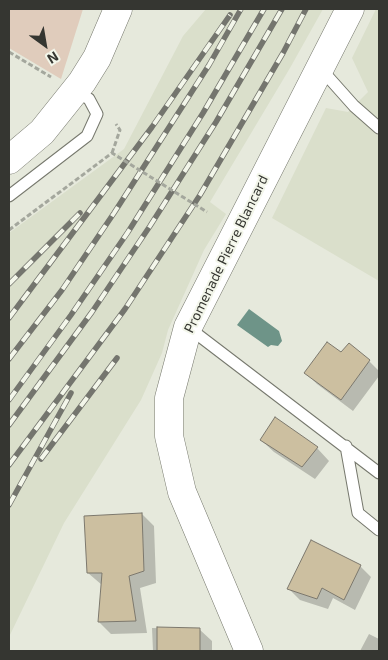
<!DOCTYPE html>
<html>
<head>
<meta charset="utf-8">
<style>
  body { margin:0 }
  #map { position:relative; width:388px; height:660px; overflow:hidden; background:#e6e9dc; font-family:"Exo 2",sans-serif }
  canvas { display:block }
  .frame { position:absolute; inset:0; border:10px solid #353631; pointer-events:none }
  .north { position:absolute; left:20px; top:20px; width:50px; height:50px; -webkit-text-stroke:4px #f3f6ea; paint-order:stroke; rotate:148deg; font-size:14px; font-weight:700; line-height:20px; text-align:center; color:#353631 }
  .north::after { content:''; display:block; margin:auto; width:18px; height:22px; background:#353631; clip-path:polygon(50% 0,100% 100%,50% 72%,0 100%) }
</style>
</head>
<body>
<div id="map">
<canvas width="388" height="660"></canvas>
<div class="frame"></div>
<div class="north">N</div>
</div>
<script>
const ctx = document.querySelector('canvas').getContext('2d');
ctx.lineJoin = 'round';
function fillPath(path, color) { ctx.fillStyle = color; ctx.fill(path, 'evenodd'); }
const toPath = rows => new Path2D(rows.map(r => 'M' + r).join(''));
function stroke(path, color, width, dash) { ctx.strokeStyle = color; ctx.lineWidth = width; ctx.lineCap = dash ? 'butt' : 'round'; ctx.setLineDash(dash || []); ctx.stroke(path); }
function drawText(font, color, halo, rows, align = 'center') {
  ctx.font = font + ' "Exo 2",sans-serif'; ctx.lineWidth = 4; ctx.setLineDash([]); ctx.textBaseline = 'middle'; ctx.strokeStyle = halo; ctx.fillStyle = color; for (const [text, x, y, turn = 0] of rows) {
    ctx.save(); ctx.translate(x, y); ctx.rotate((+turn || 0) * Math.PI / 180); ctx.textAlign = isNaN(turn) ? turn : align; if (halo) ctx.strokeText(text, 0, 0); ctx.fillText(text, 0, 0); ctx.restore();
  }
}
fillPath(toPath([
  [206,9,323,9,290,68,210,202,226,214,204,250,168,330,162,353,141,400,64,523,9,637,9,233,124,149,183,36],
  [376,9,379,9,379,281,272,218,326,108,348,112,368,92,352,58]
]), '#dadfcb');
fillPath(toPath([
  [9,9,83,9,61,79,9,48]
]), '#e0ccbc');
fillPath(toPath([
  [249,309,279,331,282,341,278,346,271,345,268,347,237,325]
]), '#6e9488');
fillPath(toPath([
  [341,354,369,361,379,371,379,376,353,411,317,384,305,372],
  [261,440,317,448,329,461,315,479,274,452],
  [142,514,154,526,156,583,140,588,147,633,111,634,99,622,102,585,88,573],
  [312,541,360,566,371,577,355,610,333,598,328,609,300,600,289,589],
  [152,628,199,629,212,641,212,651,153,651],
  [369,634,379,639,379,651,360,651]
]), '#0003');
const building = toPath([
  [327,342,341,352,349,343,370,360,341,400,304,373,327,342],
  [275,417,318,447,302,467,260,440,275,417],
  [142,513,144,571,129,576,136,621,98,622,102,573,87,573,84,516,142,513],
  [311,540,361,565,344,600,322,588,317,599,287,589,311,540],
  [157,627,200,628,200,651,157,651,157,627]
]);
fillPath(building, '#ccbfa0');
stroke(building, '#7c786d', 1);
const service = toPath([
  [321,69,354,106,379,128],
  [9,196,87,136,97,114,89,99,75,91],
  [189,328,379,473],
  [346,446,358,513,379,530]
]);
const tertiary = toPath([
  [249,651,182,492,169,436,169,398,188,327,350,9]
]);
const secondary = toPath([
  [9,160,42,132,82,82,97,58,118,9]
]);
stroke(service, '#76786d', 13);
stroke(tertiary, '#76786d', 29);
stroke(secondary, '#76786d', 29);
stroke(toPath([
  [9,52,51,77],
  [112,153,120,130,116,124]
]), '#a4a79d', 3, [5, 2.5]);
stroke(service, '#fff', 11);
stroke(tertiary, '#fff', 28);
stroke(secondary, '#fff', 28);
const rail = toPath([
  [9,284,80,213],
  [9,318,152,127,230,15],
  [9,359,62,290,114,213,209,65,241,9],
  [9,400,71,315,128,232,203,113,264,9],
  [9,425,92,312,150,226,216,122,282,9],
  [41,459,117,358],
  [9,465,125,309,200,195,283,53,306,9],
  [9,505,71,393]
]);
stroke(rail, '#74756e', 5.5);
stroke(rail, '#f3f6ea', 4, [11]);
stroke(toPath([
  [9,230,112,153,207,212]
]), '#a4a79d', 3, [5, 2.5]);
drawText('14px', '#353631', '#f3f6ea', [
  ["Promenade Pierre Blancard",226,254,-64]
]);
</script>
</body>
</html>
